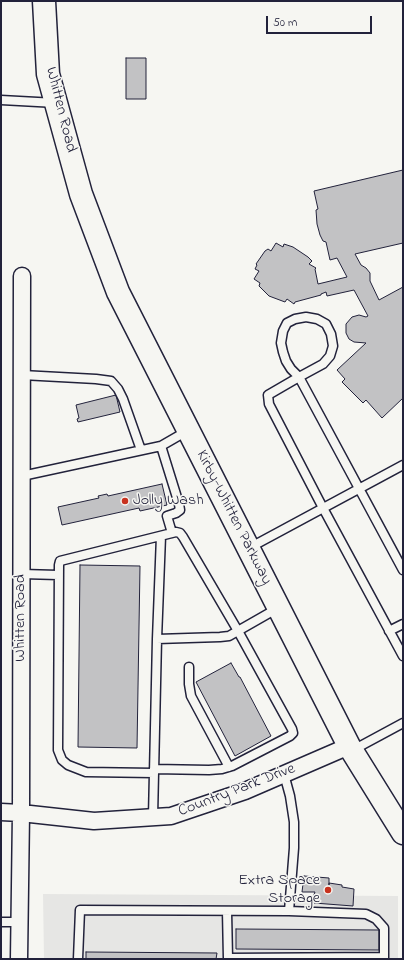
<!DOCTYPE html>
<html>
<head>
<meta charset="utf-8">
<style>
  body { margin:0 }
  #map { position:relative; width:404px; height:960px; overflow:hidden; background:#f6f6f2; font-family:"Indie Flower",sans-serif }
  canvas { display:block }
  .frame { position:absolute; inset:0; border:2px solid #22223b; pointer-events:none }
  .scale { position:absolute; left:266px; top:16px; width:106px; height:18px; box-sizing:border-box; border:2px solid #22223b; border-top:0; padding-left:5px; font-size:12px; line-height:14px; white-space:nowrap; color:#22223b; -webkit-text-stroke:3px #f6f6f2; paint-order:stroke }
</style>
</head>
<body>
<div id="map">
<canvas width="404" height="960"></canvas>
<div class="frame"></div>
<div class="scale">50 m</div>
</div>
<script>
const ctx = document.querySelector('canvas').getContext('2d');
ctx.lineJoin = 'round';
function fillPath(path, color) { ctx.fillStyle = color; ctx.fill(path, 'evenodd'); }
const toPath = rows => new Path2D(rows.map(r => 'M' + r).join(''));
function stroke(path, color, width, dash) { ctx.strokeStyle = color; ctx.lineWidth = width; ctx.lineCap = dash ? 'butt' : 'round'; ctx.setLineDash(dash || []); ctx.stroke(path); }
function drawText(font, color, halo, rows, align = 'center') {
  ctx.font = font + ' "Indie Flower",sans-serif'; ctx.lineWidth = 3; ctx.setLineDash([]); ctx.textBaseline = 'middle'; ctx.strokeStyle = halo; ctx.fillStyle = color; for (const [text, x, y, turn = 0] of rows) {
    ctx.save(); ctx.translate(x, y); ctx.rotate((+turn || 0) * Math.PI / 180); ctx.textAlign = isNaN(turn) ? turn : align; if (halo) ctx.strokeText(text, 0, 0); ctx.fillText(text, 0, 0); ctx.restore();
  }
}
fillPath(toPath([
  [43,894,398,896,398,959,44,959]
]), '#e6e6e4');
const building = toPath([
  [126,58,146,58,146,99,126,99,126,58],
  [403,170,403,243,355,254,361,265,366,268,370,273,370,281,379,300,403,287,403,398,382,418,366,400,363,403,342,382,345,379,337,370,366,343,354,342,349,339,346,333,346,324,352,317,359,315,366,317,368,316,354,290,327,296,326,292,321,294,321,295,295,302,294,304,287,299,285,302,269,296,259,286,260,283,254,279,259,271,255,269,257,265,256,264,265,251,268,249,271,251,276,243,283,247,284,244,293,247,308,257,312,261,309,264,316,268,315,269,318,284,347,277,337,258,330,260,326,242,323,241,320,235,317,224,316,210,318,209,314,191,403,170],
  [116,395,120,412,78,422,77,419,79,418,76,405,116,395],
  [162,484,167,505,140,511,139,508,62,525,58,507,99,498,98,496,107,494,108,496,162,484],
  [80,565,140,566,137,748,78,747,80,565],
  [231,663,239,677,240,677,271,736,235,756,196,682,231,663],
  [304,876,329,878,329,885,329,883,342,885,342,887,354,889,353,906,314,903,313,897,315,892,302,892,304,876],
  [236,929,379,930,379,950,236,949,236,929],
  [86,952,217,953,216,959,86,959,86,952]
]);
fillPath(building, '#c2c2c4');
stroke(building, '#22223b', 1);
const service = toPath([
  [1,100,56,103],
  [22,375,96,379,111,381,118,389,123,399,141,450],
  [22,476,161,446],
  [172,533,167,516,176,513,180,510,179,504,161,446,187,431],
  [249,548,403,465],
  [403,570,299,377,323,364,330,356,333,346,331,334,326,324,317,319,306,317,295,319,287,323,283,331,281,343,283,352,286,361,291,369,299,377,268,395,269,404,323,508,403,656],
  [22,574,58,575],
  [389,631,403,624],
  [157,639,161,536],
  [189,667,189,684,191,696,229,767],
  [353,750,403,723],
  [154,773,86,772,68,765,62,760,58,750,59,565,60,561,176,532,180,533,183,537,238,631,292,729,293,733,290,736,232,766,222,769,209,770,154,769],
  [284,774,290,796,294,822,294,848,289,911],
  [153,817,157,639,220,637,229,636,278,608],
  [227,911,228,959],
  [1,922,19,922],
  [228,958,384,957],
  [78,959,80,910,289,911,366,914,376,919,384,928,384,959]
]);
const minor = toPath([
  [1,812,21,813,94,821,171,816,245,791,349,746],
  [19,959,21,813,22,276]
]);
const secondary = toPath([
  [44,1,48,74,81,194,118,292,349,746,403,833]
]);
stroke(service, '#22223b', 11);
stroke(minor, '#22223b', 19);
stroke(secondary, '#22223b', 25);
stroke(service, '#f6f6f2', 8);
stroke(minor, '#f6f6f2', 16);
stroke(secondary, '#f6f6f2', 22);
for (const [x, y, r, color] of [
  [125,501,4,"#c8321e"],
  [328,890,4,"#c8321e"]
]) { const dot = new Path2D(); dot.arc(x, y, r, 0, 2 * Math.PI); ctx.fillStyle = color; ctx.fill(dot); stroke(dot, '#f6f6f2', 1.5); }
drawText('16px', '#22223b', '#f6f6f2', [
  ["Whitten Road",60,110,76],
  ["Kirby-Whitten Parkway",233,518,63],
  ["Whitten Road",21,618,-90],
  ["Country Park Drive",237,791,-21]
]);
drawText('16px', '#22223b', '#f6f6f2', [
  ["Jolly Wash",133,501],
  ["Extra Space",320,881,"right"],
  ["Storage",320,899,"right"]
], 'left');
</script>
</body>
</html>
